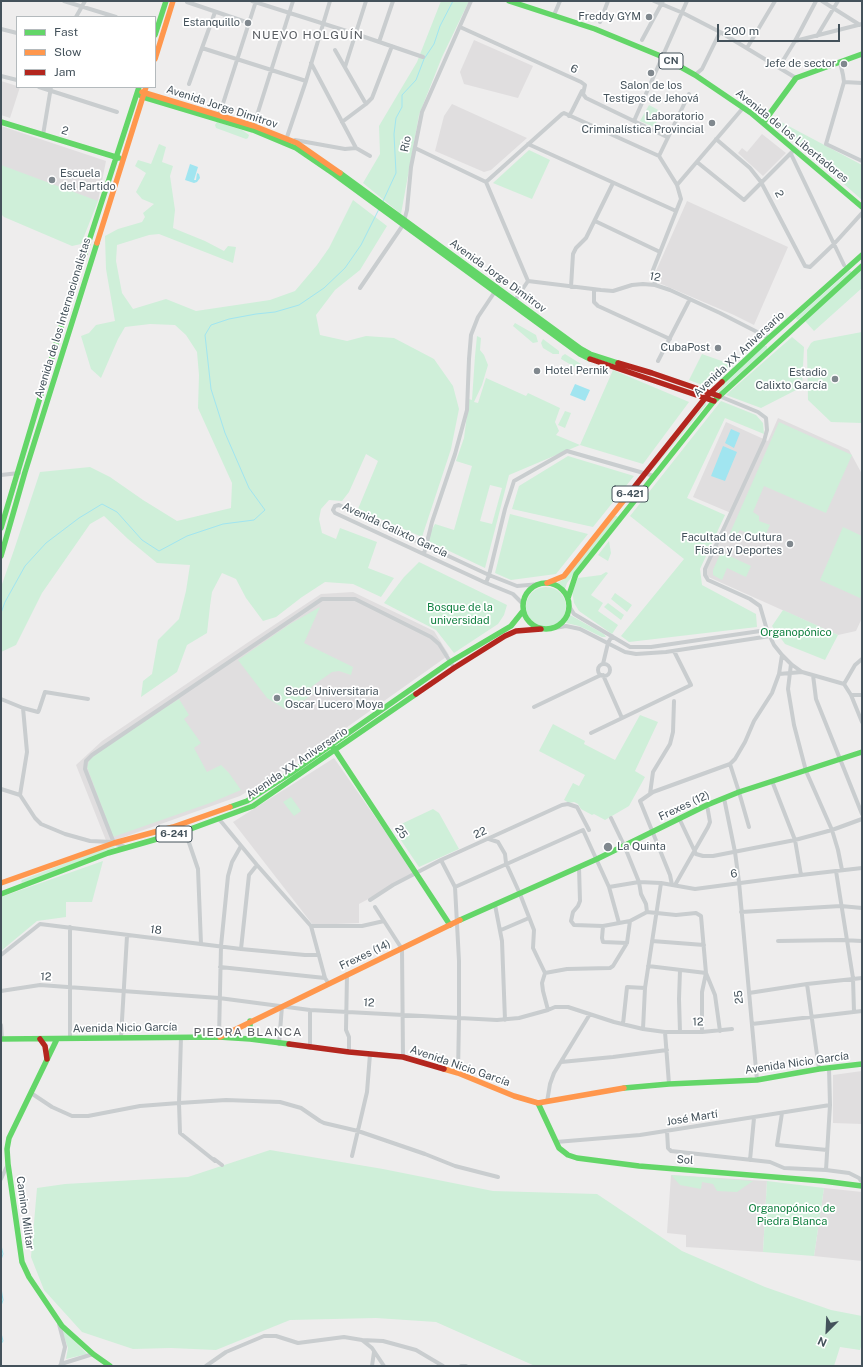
<!DOCTYPE html>
<html>
<head>
<meta charset="utf-8">
<style>
  body { margin:0 }
  #map { position:relative; width:863px; height:1367px; overflow:hidden; background:#eeeded; font-family:"Public Sans",sans-serif }
  canvas { display:block }
  .frame { position:absolute; inset:0; border:2px solid #44525b; pointer-events:none }
  .legend { position:absolute; left:16px; top:16px; width:140px; height:72px; box-sizing:border-box; background:#fff; border:1px solid #b4babd; margin:0; padding:5px 7px; list-style:none; font-size:12px; color:#44525b }
  .legend li { display:flex; align-items:center; gap:8px; height:20px }
  .legend b { width:20px; border:1px solid #b4babd }
  .north { position:absolute; left:807px; top:1311px; width:40px; height:40px; -webkit-text-stroke:3px #fff; paint-order:stroke; rotate:204deg; font-size:11px; font-weight:700; line-height:16px; text-align:center; color:#44525b }
  .north::after { content:''; display:block; margin:auto; width:14px; height:18px; background:#44525b; clip-path:polygon(50% 0,100% 100%,50% 72%,0 100%) }
  .scale { position:absolute; left:717px; top:24px; width:123px; height:18px; box-sizing:border-box; border:2px solid #44525b; border-top:0; padding-left:5px; font-size:12px; line-height:14px; white-space:nowrap; color:#44525b; -webkit-text-stroke:3px #fff; paint-order:stroke }
</style>
</head>
<body>
<div id="map">
<canvas width="863" height="1367"></canvas>
<div class="frame"></div>
<ul class="legend">
<li><b style="height:5px;background:#63d668"></b>Fast</li>
<li><b style="height:5px;background:#ff974d"></b>Slow</li>
<li><b style="height:5px;background:#b3261e"></b>Jam</li>
</ul>
<div class="north">N</div>
<div class="scale">200 m</div>
</div>
<script>
const ctx = document.querySelector('canvas').getContext('2d');
ctx.lineJoin = 'round';
function fillPath(path, color) { ctx.fillStyle = color; ctx.fill(path, 'evenodd'); }
const toPath = rows => new Path2D(rows.map(r => 'M' + r).join(''));
function stroke(path, color, width, dash) { ctx.strokeStyle = color; ctx.lineWidth = width; ctx.lineCap = dash ? 'butt' : 'round'; ctx.setLineDash(dash || []); ctx.stroke(path); }
function drawText(font, color, halo, rows, align = 'center') {
  ctx.font = font + ' "Public Sans",sans-serif'; ctx.lineWidth = 3.5; ctx.setLineDash([]); ctx.textBaseline = 'middle'; ctx.strokeStyle = halo; ctx.fillStyle = color; for (const [text, x, y, turn = 0] of rows) {
    ctx.save(); ctx.translate(x, y); ctx.rotate((+turn || 0) * Math.PI / 180); ctx.textAlign = isNaN(turn) ? turn : align; if (halo) ctx.strokeText(text, 0, 0); ctx.fillText(text, 0, 0); ctx.restore();
  }
}
fillPath(toPath([
  [474,40,533,66,518,98,464,84,460,72],
  [1,81,20,87,10,118,1,115],
  [452,104,527,138,491,170,484,172,435,151,444,116],
  [1,126,106,161,98,201,1,200],
  [762,134,786,153,763,176,738,153,742,148,747,152],
  [687,201,788,247,754,325,734,315,659,283,656,271],
  [778,418,849,450,862,474,862,618,856,631,838,635,704,575,731,513,693,497,726,422,768,441],
  [353,592,434,631,449,655,319,747,240,796,107,843,76,765,102,741,253,639,321,594],
  [334,758,415,874,359,904,359,923,313,925,233,822],
  [862,1071,862,1124,833,1123,833,1075],
  [671,1175,767,1181,763,1252,686,1247,686,1235,667,1233],
  [824,1188,862,1192,862,1261,814,1256]
]), '#e0dedf');
fillPath(toPath([
  [441,1,469,1,442,57,419,115,401,214,363,183,380,154,379,126,417,62],
  [649,105,662,112,654,127,640,121],
  [217,122,242,130,249,135,248,138,246,139,216,128,215,125],
  [781,122,862,165,862,200,778,126],
  [159,144,166,147,162,162,173,166,170,176,175,210,173,228,205,241,224,251,228,246,236,247,233,263,159,234,149,235,117,245,116,261,122,293,133,309,166,299,196,311,270,300,295,291,317,265,329,248,353,200,387,226,360,270,335,290,316,315,320,335,347,341,366,336,394,338,434,359,453,386,459,409,451,449,422,537,358,509,378,461,366,454,349,492,342,501,329,500,321,509,319,519,322,533,336,539,340,528,377,542,368,568,394,578,381,597,353,584,325,582,302,597,276,617,263,621,246,598,236,579,222,573,212,592,210,606,207,633,187,645,177,672,141,697,143,681,152,674,158,640,179,619,186,591,190,565,157,563,128,539,104,516,90,524,42,593,16,645,1,652,1,587,14,550,40,472,90,467,110,477,143,500,177,521,231,508,232,483,198,408,199,375,197,352,186,335,175,325,150,324,125,327,118,339,101,378,91,369,81,336,89,333,96,325,115,321,106,269,105,236,118,229,142,222,145,217,143,213,154,204,142,199,136,192,146,173,135,166,138,160,151,164],
  [529,150,550,160,532,199,493,183],
  [1,165,98,201,81,244,72,246,4,217,1,214],
  [862,268,862,288,814,331,805,321],
  [849,271,851,271,851,273,798,320,796,319,797,317],
  [515,323,536,335,538,342,533,343,513,326],
  [862,332,862,423,831,422,808,400,807,350,811,343,814,341],
  [477,336,481,338,480,350,484,355,488,365,482,385,474,402,478,403,479,400,486,378,526,396,528,393,560,408,555,422,559,431,556,435,580,445,613,370,689,402,643,464,580,445,509,475,485,568,426,540,435,524,454,530,472,466,456,461,464,438,469,399,472,400,475,356],
  [490,485,502,488,492,524,480,521],
  [792,337,804,347,802,387,761,408,726,395],
  [543,339,559,351,559,354,553,354,543,348,541,343],
  [764,346,767,346,767,349,718,393,717,392,717,391],
  [565,354,581,364,580,370,561,359,562,356],
  [702,354,733,365,710,388,689,380],
  [721,401,756,415,763,423,764,434,725,418,687,498,725,515,700,569,702,585,756,614,757,627,629,642,621,636,684,559,630,516],
  [706,402,706,405,654,468,653,468],
  [565,411,571,413,565,428,558,425],
  [779,422,852,455,826,513,764,486,753,512,759,516,759,521,770,525,763,540,740,530,736,536,732,536,730,534,730,533],
  [568,456,634,476,593,527,512,509,519,486],
  [510,514,588,534,556,574,511,580,495,573],
  [615,516,617,516,618,518,567,583,565,589,555,584,564,579],
  [843,527,862,536,862,592,860,598,820,580],
  [609,541,611,553,608,561,598,555],
  [721,552,751,566,746,577,727,568,722,580,713,575,713,570],
  [419,562,507,605,504,615,498,624,454,653,436,630,384,603,404,577],
  [606,572,608,573,591,595,603,603,598,611,618,625,612,634,579,611,574,603,572,590,578,578,601,575],
  '526 607a20 20 0 1 1 40 0a20 20 0 1 1-40 0Z',
  [615,593,632,605,627,612,611,599],
  [608,603,624,615,621,620,604,607],
  [320,607,304,643,353,667,351,675,339,671,332,672,311,687,314,693,296,706,285,709,267,698,238,660,290,624],
  [783,610,838,635,825,660,785,644,772,626],
  [570,615,604,634,606,637,602,637,579,626,566,623],
  [179,699,189,715,184,719,201,743,194,748,207,772,221,765,229,773,241,790,210,803,113,837,87,767,90,758,155,714],
  [640,715,658,722,635,771,645,777,629,806,605,820,594,814,592,815,581,809,578,804,574,802,569,803,564,800,573,783,579,786,585,775,539,751,553,724,585,741,584,744,615,760],
  [291,797,301,811,294,816,283,802],
  [433,809,439,813,459,849,419,867,394,830,397,826],
  [112,845,115,846,114,848,23,883,21,882,22,880],
  [103,861,92,902,66,902,66,917,37,921,1,951,1,897],
  [270,1150,383,1169,493,1191,597,1194,682,1251,765,1287,831,1310,862,1316,862,1343,860,1350,840,1347,834,1366,535,1366,436,1322,376,1318,290,1320,216,1350,171,1348,133,1349,82,1332,44,1290,31,1257,37,1188,65,1184,188,1177],
  [671,1175,753,1181,737,1192,717,1191,713,1184,702,1182,701,1189,680,1185],
  [767,1181,824,1188,814,1256,763,1252],
  [61,1328,65,1331,87,1354,66,1359,68,1348]
]), '#cfefd9');
fillPath(toPath([
  [190,164,198,167,194,180,196,180,197,173,199,174,200,178,197,182,194,183,185,180],
  [575,384,590,390,585,401,570,395],
  [731,429,740,433,734,448,725,443],
  [723,446,737,452,725,481,711,476]
]), '#a1e5f0');
stroke(toPath([
  [383,201,396,173,394,134,396,118,402,107,402,95,416,80,424,59,434,44,440,26,453,1],
  [1,613,5,602,25,566,46,543,79,518,102,504,117,512,142,540,159,551,187,536,223,524,254,520,265,510,249,488,225,433,211,389,205,335,211,325,229,319,256,314,275,312,299,305,324,288,345,268,361,245,379,209],
  [1,1245,3,1254,1,1260],
  [1,1288,3,1300,1,1306],
  [1,1333,3,1341,1,1344]
]), '#a1e5f0', 1);
stroke(toPath([
  [64,1,116,17],
  [252,1,356,34,423,57],
  [654,1,683,13,720,32,796,78],
  [822,1,860,25],
  [187,2,249,23],
  [554,15,560,1],
  [76,17,85,1],
  [600,22,608,1],
  [460,27,581,82,585,85,583,94,586,98,667,137],
  [1,29,17,33],
  [817,36,838,1],
  [642,40,663,1],
  [795,41,862,24],
  [379,42,393,1],
  [202,48,306,81],
  [747,48,775,1],
  [335,50,366,104],
  [840,62,843,75,844,82,826,144,862,161],
  [311,63,356,148],
  [345,67,366,1],
  [779,67,795,41,816,1],
  [695,75,702,69,720,32],
  [1,76,17,80],
  [844,82,862,83],
  [189,84,215,12],
  [39,87,117,112],
  [219,116,256,1],
  [569,116,572,111,582,91],
  [634,121,687,1],
  [342,122,366,104,372,98,392,46],
  [253,128,293,1],
  [43,135,51,87],
  [716,139,750,168,761,182,805,266,810,267,834,244,862,213],
  [286,140,306,81,330,1],
  [295,140,345,149,356,148,370,156],
  [528,144,676,211],
  [415,148,486,182],
  [791,154,844,265],
  [659,156,689,94],
  [697,162,744,200,794,150],
  [486,182,562,114,564,113,659,156,677,185,681,199,653,270,655,285],
  [486,182,528,281],
  [677,185,743,108],
  [595,221,660,252],
  [528,281,601,290,613,291,632,285,643,284,655,285,670,290,720,313,769,338],
  [571,287,573,254,576,248,586,238,613,183],
  [360,288,403,225,407,210,411,167,422,112,471,1],
  [594,290,594,302,598,306,670,339],
  [514,302,528,281],
  [658,361,690,299],
  [719,396,758,412,766,418,767,430,764,441,705,569,705,575,708,580,750,599,760,606,767,630,774,645,782,655,791,664,802,672,844,684],
  [1,475,19,473],
  [424,554,432,522,455,454,467,410,469,359,471,335,478,317,496,290],
  [486,583,489,575,505,509,514,481,567,451,654,476],
  [522,603,513,594,486,583,335,513,333,510,335,506,339,505,489,575,517,586,540,584],
  [569,606,574,614,630,647,651,647,767,630],
  [555,628,566,626,580,629,625,652,636,654,666,652,770,636],
  [603,664,608,643,612,636],
  [791,664,788,689,794,725,806,771,832,830,838,850,842,870],
  '598 670a6 6 0 1 1 12 0a6 6 0 1 1-12 0Z',
  [779,674,802,672],
  [603,675,622,718],
  [813,675,816,699,862,814],
  [844,684,851,695,862,722],
  [844,684,855,665,862,659],
  [851,695,862,695],
  [1,699,23,708,38,712,39,710,45,692,88,699],
  [534,707,601,675],
  [591,733,691,685,674,651],
  [730,764,739,792,749,827],
  [772,781,795,840,801,875],
  [1,789,20,795,35,818,41,824,65,834,90,841,112,842],
  [650,794,653,772,670,744,673,732,674,701],
  [20,795,27,752,23,708],
  [724,798,735,852,739,882,757,1080],
  [611,818,624,845,639,882,641,894,646,904,647,912],
  [679,818,696,854,703,856,713,856,795,840,832,830,862,819],
  [219,819,257,865,311,926,325,978,329,984],
  [185,831,198,869,201,944],
  [489,839,498,842,505,854,506,863,520,894,534,930,533,948,545,973],
  [125,847,114,843,112,838,85,769,86,761,92,755,322,599,355,599,431,637,439,644,454,668],
  [441,860,455,887,459,961,459,1019,458,1073],
  [579,867,580,901,578,906,573,912,571,921,574,925,603,926,630,921,647,912,676,915,696,913,701,916,706,973,702,992,702,1032],
  [836,871,853,978,854,1012],
  [672,885,670,875,640,801,653,792,730,764,735,759,745,742,754,721,772,693,779,674,782,655],
  [675,885,708,827,710,822,707,805],
  [455,887,583,830,609,887,619,923],
  [609,887,639,882,661,883,695,889,801,875,862,868],
  [370,900,393,885,441,860,562,805,568,804,577,807,589,830],
  [495,905,502,941,505,1020],
  [375,907,402,949,403,1057],
  [741,912,841,906,862,908],
  [311,926,362,926,384,921],
  [603,926,602,938,603,942,627,943],
  [70,927,70,1039],
  [501,930,529,918],
  [652,941,704,945],
  [778,941,842,940,862,941],
  [241,949,249,875,257,865],
  [1,955,40,924,241,949,305,955,319,955],
  [648,966,706,973],
  [220,967,325,978],
  [680,970,679,999,680,1032],
  [545,973,567,969,610,968,613,966,627,943,630,921],
  [545,973,542,983,543,991,548,1010],
  [706,973,715,995,720,1031],
  [347,974,346,1030,349,1037,349,1052],
  [807,984,819,1069],
  [1,991,40,985,219,998,310,1010,497,1020,519,1018,548,1010,555,1007,568,1007,614,1022,643,1029,665,1032,702,1032,732,1029],
  [749,993,807,984,862,978],
  [623,1024,627,987,645,988],
  [752,1024,862,1011],
  [1,1025,2,1039],
  [643,1029,645,988,661,883],
  [665,1032,669,1084],
  [121,1037,127,936],
  [181,1037,179,1103,180,1133,215,1161],
  [219,1037,221,946,228,876,232,862,241,846],
  [279,1044,282,1006],
  [310,1048,310,1010],
  [561,1062,613,1057,667,1050],
  [31,1093,52,1107,72,1116,88,1116,140,1106,179,1103,226,1100,280,1102,301,1108,320,1121,324,1123,358,1131,425,1154,455,1166,498,1177],
  [547,1102,550,1084,554,1073,590,1014],
  [782,1113,777,1145,827,1150],
  [667,1131,668,1148,671,1151,770,1162,784,1168,826,1170,849,1173,859,1178,862,1182],
  [556,1142,640,1135,830,1105],
  [352,1156,367,1092,370,1054],
  [214,1159,222,1165],
  [750,1160,754,1118],
  [826,1170,830,1105,829,1068],
  [1,1179,8,1164],
  [59,1324,65,1347,61,1364],
  [362,1340,383,1341,416,1350,443,1366],
  [60,1366,61,1364,93,1354],
  [206,1366,226,1352,264,1336,276,1336,298,1343,344,1337,362,1340,372,1348,384,1366],
  [372,1366,374,1352],
  [461,1366,466,1366]
]), '#c9cdcf', 4);
stroke(toPath([
  [509,1,595,29,663,57,695,75,751,113,862,207],
  [155,35,166,1],
  [140,95,143,97,253,130,296,148,334,174,580,354,590,359],
  [1,122,119,158],
  [763,123,796,78,862,54],
  [340,173,581,349,590,354,618,363],
  [722,382,769,338,862,255],
  [1,528,62,324,139,87],
  [1,556,25,472,97,243],
  '523 606a23 23 0 1 1 46 0a23 23 0 1 1-46 0Z',
  [568,598,576,574,714,401,862,266],
  [333,747,450,925],
  [230,807,247,801,291,773,450,662,511,626,523,611],
  [1,894,108,853,185,831,253,806,416,694],
  [460,920,597,859,707,805,739,792,862,752],
  [250,1021,250,1039],
  [1,1039,219,1037,250,1039,289,1044],
  [57,1039,9,1138,7,1149,8,1164,22,1262,29,1277,62,1326,93,1354,110,1366],
  [624,1088,669,1084,757,1080,819,1069,862,1064],
  [538,1103,559,1148,568,1155,577,1158,639,1166,823,1181,862,1186]
]), '#63d668', 5.5);
stroke(toPath([
  [155,59,173,1],
  [142,92,254,126,297,143,340,173],
  [97,243,146,87],
  [547,583,564,576,628,495],
  [1,883,114,843,173,827,230,807],
  [220,1037,460,920],
  [444,1069,458,1073,514,1096,538,1103,624,1088]
]), '#ff974d', 5.5);
stroke(toPath([
  [590,359,714,401],
  [618,363,652,373,719,396],
  [628,495,706,397,722,382],
  [416,694,454,668,505,636,516,631,541,629],
  [40,1039,45,1046,47,1059],
  [289,1044,349,1052,403,1057,444,1069]
]), '#b3261e', 5.5);
for (const [x, y, r, color] of [
  [649,17,4,"#80888e"],
  [248,23,4,"#80888e"],
  [844,64,4,"#80888e"],
  [651,73,4,"#80888e"],
  [712,123,4,"#80888e"],
  [52,180,4,"#80888e"],
  [718,348,4,"#80888e"],
  [537,371,4,"#80888e"],
  [835,379,4,"#80888e"],
  [790,544,4,"#80888e"],
  [277,698,4,"#80888e"],
  [608,847,5,"#80888e"]
]) { const dot = new Path2D(); dot.arc(x, y, r, 0, 2 * Math.PI); ctx.fillStyle = color; ctx.fill(dot); stroke(dot, '#fff', 1.5); }
for (const [x, y, w] of [
  [671,61,24],
  [630,494,36],
  [174,834,36]
]) { const box = new Path2D(); box.roundRect(x - w / 2, y - 8, w, 16, 3); ctx.fillStyle = '#fff'; ctx.fill(box); stroke(box, '#44525b', 1); }
drawText('bold 10px', '#44525b', null, [
  ["CN",671,61],
  ["6-421",630,494],
  ["6-241",174,834]
]);
drawText('11px', '#44525b', '#fff', [
  ["Freddy GYM",641,17],
  ["Estanquillo",240,23],
  ["Jefe de sector",836,64],
  ["Salon de los",651,86,"center"],
  ["Testigos de Jehová",651,99,"center"],
  ["Laboratorio",704,117],
  ["Criminalística Provincial",704,130],
  ["Escuela",60,174,"left"],
  ["del Partido",60,187,"left"],
  ["CubaPost",710,348],
  ["Hotel Pernik",545,371,"left"],
  ["Estadio",827,373],
  ["Calixto García",827,386],
  ["Facultad de Cultura",782,538],
  ["Física y Deportes",782,551],
  ["Sede Universitaria",285,692,"left"],
  ["Oscar Lucero Moya",285,705,"left"],
  ["La Quinta",617,847,"left"]
], 'right');
drawText('11px', '#44525b', '#fff', [
  ["6",574,69,25],
  ["Avenida Jorge Dimitrov",222,107,18],
  ["2",65,131,17],
  ["Avenida de los Libertadores",792,136,39],
  ["Río",406,144,-79],
  ["2",779,194,63],
  ["Avenida Jorge Dimitrov",498,276,36],
  ["12",655,277,10],
  ["Avenida de los Internacionalistas",63,318,-73],
  ["Avenida XX Aniversario",739,354,-43],
  ["Avenida Calixto García",395,530,25],
  ["Avenida XX Aniversario",297,763,-34],
  ["Frexes (12)",684,806,-25],
  ["25",401,832,56],
  ["22",480,833,-24],
  ["6",734,874,-8],
  ["18",156,930,7],
  ["Frexes (14)",365,955,-25],
  ["12",46,977,2],
  ["25",739,997,-96],
  ["12",369,1003,3],
  ["12",698,1022,-1],
  ["Avenida Nicio García",125,1028,-1],
  ["Avenida Nicio García",797,1063,-8],
  ["Avenida Nicio García",460,1066,19],
  ["José Martí",692,1118,-9],
  ["Sol",685,1160,5],
  ["Camino Militar",25,1213,82]
]);
drawText('11px', '#108040', '#fff', [
  ["Bosque de la",460,608],
  ["universidad",460,621],
  ["Organopónico",796,633],
  ["Organopónico de",792,1209],
  ["Piedra Blanca",792,1222]
]);
ctx.letterSpacing = '1px';
drawText('12px', '#595d62', '#fff', [
  ["NUEVO HOLGUÍN",308,35],
  ["PIEDRA BLANCA",248,1032]
]);
ctx.letterSpacing = '0px';
</script>
</body>
</html>
